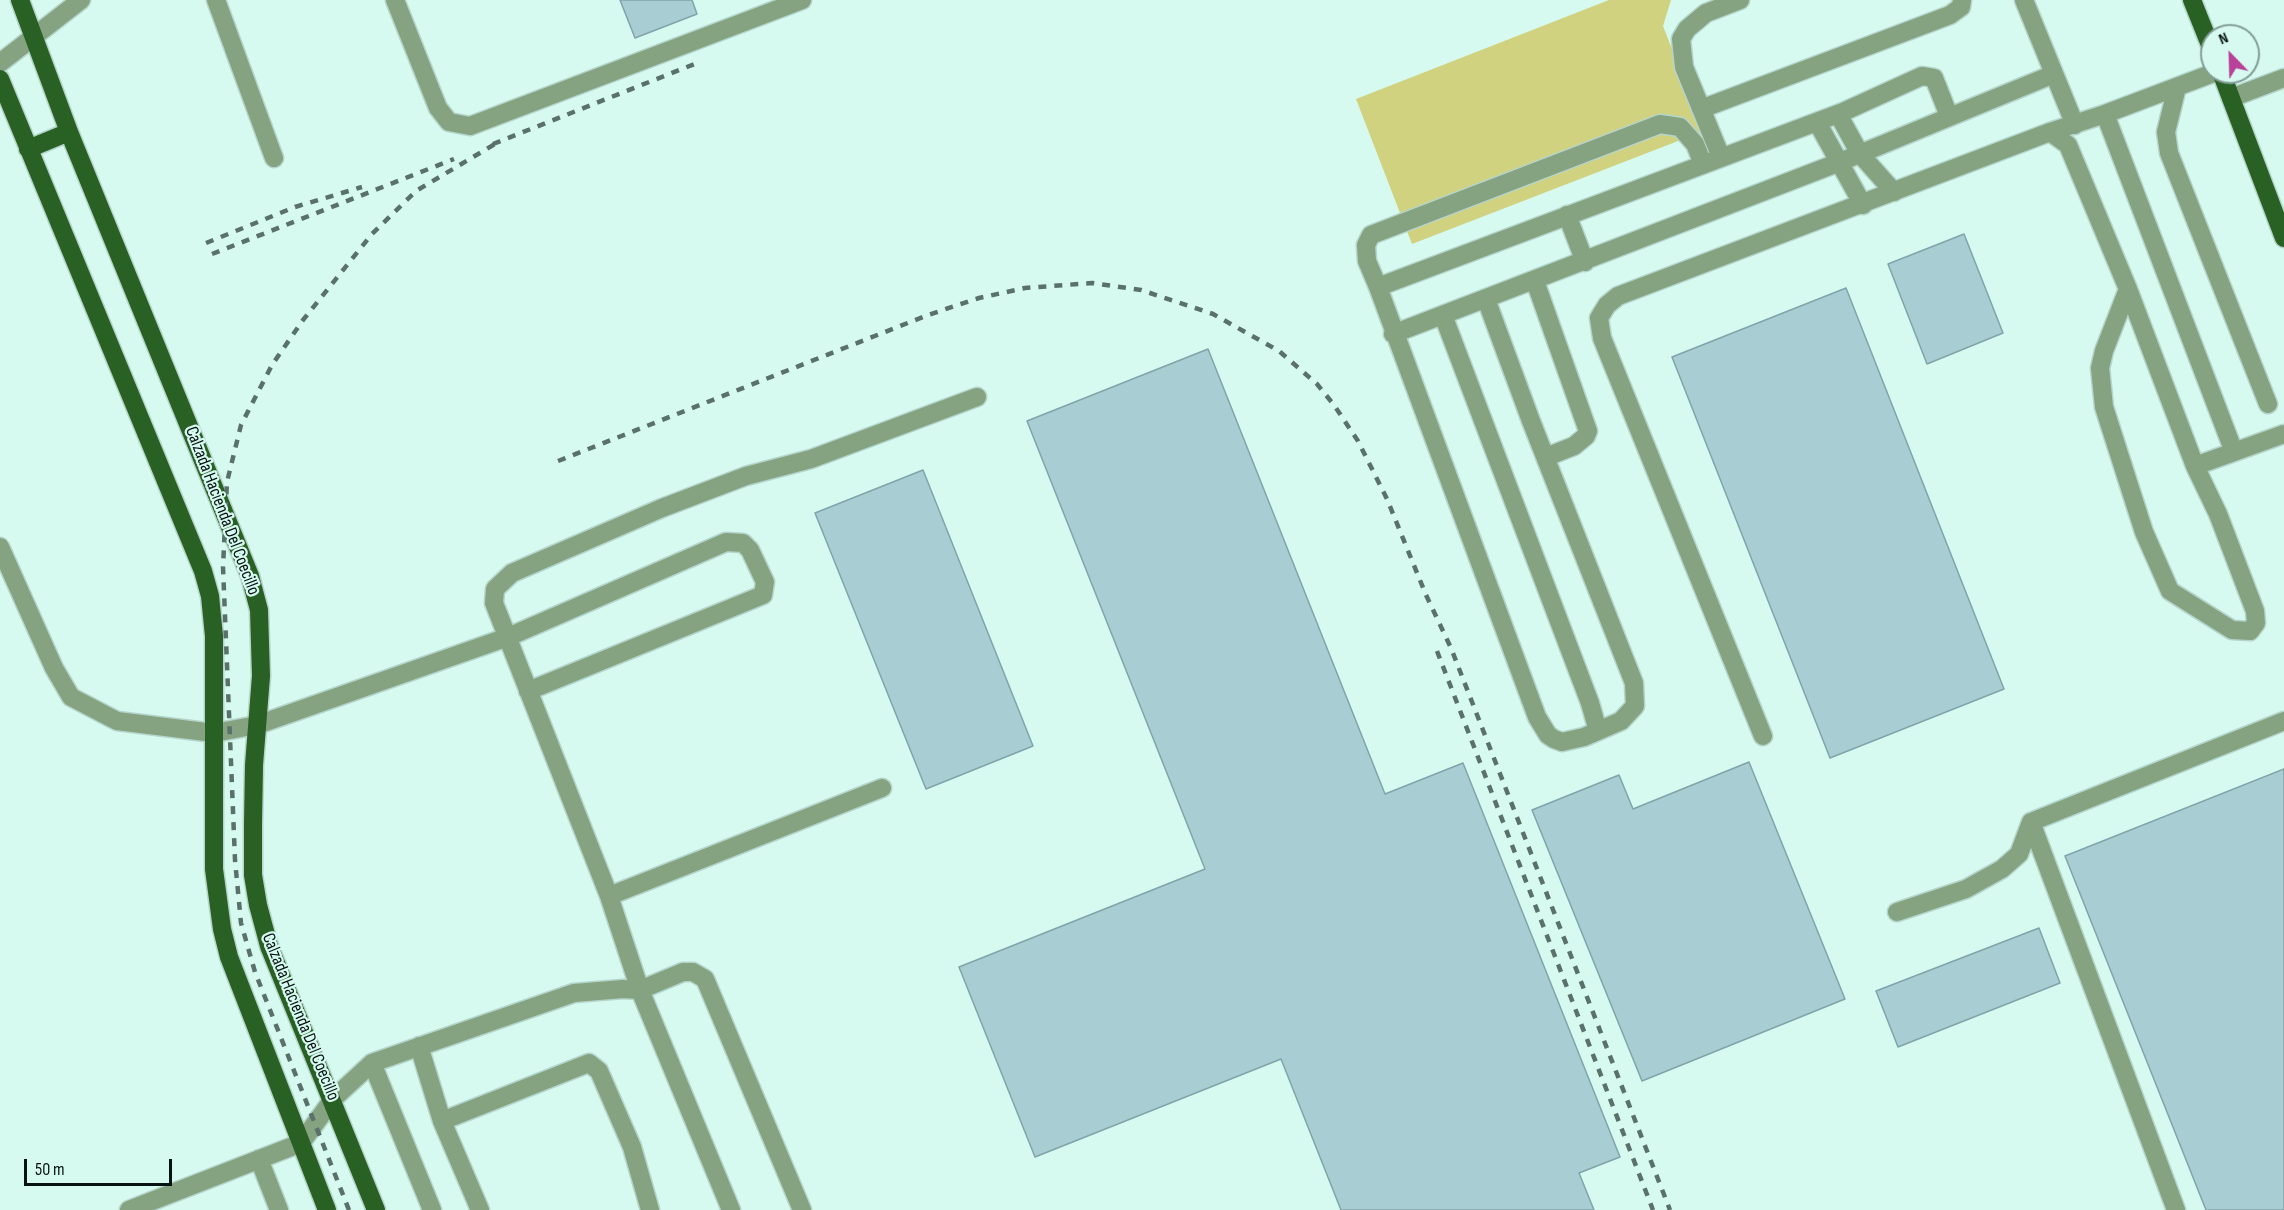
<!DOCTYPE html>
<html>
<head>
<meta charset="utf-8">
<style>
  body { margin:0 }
  #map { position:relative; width:2284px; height:1210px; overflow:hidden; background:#d6faef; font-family:"Sofia Sans Condensed",sans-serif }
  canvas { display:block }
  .north { position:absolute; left:2200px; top:24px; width:60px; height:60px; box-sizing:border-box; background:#d6faef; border:2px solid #839e96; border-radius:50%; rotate:337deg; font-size:16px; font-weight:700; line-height:24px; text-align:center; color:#071310 }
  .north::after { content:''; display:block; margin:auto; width:21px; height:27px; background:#b84299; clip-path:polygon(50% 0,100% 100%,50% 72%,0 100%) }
  .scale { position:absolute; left:24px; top:1159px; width:148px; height:27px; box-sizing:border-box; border:3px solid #071310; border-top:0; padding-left:8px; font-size:18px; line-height:21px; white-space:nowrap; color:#071310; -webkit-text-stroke:4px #d6faef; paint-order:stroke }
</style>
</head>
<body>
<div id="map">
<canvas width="2284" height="1210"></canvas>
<div class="north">N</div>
<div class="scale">50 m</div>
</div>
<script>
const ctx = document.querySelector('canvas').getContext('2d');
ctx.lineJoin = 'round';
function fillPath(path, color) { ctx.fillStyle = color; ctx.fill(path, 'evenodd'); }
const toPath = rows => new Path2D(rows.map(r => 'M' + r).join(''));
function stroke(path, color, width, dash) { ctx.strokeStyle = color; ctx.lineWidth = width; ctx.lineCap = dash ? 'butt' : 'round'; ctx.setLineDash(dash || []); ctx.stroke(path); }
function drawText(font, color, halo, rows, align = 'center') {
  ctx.font = font + ' "Sofia Sans Condensed",sans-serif'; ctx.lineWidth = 4.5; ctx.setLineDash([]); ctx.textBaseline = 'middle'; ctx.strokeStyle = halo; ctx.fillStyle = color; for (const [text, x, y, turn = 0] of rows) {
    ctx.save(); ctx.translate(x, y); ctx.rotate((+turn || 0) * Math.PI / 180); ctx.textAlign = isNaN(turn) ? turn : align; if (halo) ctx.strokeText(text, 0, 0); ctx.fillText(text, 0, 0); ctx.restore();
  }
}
fillPath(toPath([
  [1609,0,1671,0,1663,26,1704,131,1412,244,1356,99]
]), '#d1d27f');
const building = toPath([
  [620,0,692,0,697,14,635,38,620,0],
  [1964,234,2003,333,1927,364,1888,264,1964,234],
  [1846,288,2004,689,1830,758,1672,357,1846,288],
  [1208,349,1385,794,1463,763,1620,1157,1579,1173,1594,1210,1341,1210,1281,1059,1035,1157,959,967,1205,869,1027,421,1208,349],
  [923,470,1033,746,926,789,815,513,923,470],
  [1749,762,1845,999,1642,1081,1532,810,1619,775,1633,809,1749,762],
  [2284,769,2284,1210,2206,1210,2065,856,2284,769],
  [2039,928,2060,983,1898,1047,1876,991,2039,928]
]);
fillPath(building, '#a8cdd3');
stroke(building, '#81a4aa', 1.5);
const minor = toPath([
  [216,0,274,158],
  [395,0,438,108,449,122,470,126,802,0],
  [2024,0,2075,125],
  [0,63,81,0],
  [2177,87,2166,132,2169,153,2268,404],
  [2231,98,2284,78],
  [1701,109,1950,15,1961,7,1962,0],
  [1838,114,1860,154,1894,192],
  [2105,114,2234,452],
  [1817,122,1863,205],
  [2050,132,2105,114,2216,72],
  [1721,157,1684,67,1681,39,1687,29,1706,13,1740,0],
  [1567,215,1585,262],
  [1535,281,1588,431,1586,436,1574,446,1546,457],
  [1378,287,1367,261,1366,245,1371,235,1660,124,1680,127,1695,144,1703,164],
  [1486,299,1531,421,1634,683,1635,706,1621,721,1598,731],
  [1443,315,1590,703,1598,731,1584,737,1562,742,1554,739,1548,735,1537,717,1378,287,1843,112,1922,76,1934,78,1949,116],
  [1393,334,1840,162,2054,74],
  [2195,466,2284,434],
  [0,547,54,668,71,697,117,721,214,733,257,725,508,637,726,542,743,543,750,550,765,582,763,595,528,691],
  [1763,736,1602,338,1599,318,1607,305,1618,296,2050,132,2068,145,2128,289,2195,466,2218,514,2255,611,2256,623,2250,631,2232,630,2170,591,2144,532,2104,407,2100,368,2104,351,2128,289],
  [2031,822,2176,1210],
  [609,896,882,788],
  [1897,912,1966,889,2002,869,2019,854,2031,822,2284,721],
  [419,1046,442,1121],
  [372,1063,432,1210],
  [259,1159,279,1210],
  [129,1210,301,1143,333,1099,372,1063,574,993,623,989,640,990,683,972,693,972,705,979,802,1210],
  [480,1210,442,1121,589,1063,599,1071,632,1147,650,1210],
  [731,1210,640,990,609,896,494,603,495,589,512,573,662,508,746,476,811,459,977,397]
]);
const major = toPath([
  [20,0,69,132,250,576,259,610,261,676,254,765,253,824,253,875,258,905,269,946,376,1210],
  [2192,0,2212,50],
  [2221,72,2284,238],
  [0,79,203,571,210,596,214,636,214,869,222,929,229,957,327,1210],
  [28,149,69,132]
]);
stroke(minor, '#b5d5cb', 21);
stroke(major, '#b5d5cb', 21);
stroke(minor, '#85a281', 18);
stroke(major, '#296023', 18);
stroke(toPath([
  [493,144,697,63],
  [206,243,295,207,362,187],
  [212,254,454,159],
  [558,461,928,315,979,298,1025,288,1092,283,1141,290,1213,314,1279,351,1317,384,1334,405,1358,441,1387,499,1426,595,1451,648,1670,1210],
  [1437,651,1653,1210],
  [349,1210,255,972,241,923,235,860,223,567,227,482,241,425,272,365,303,320,372,234,416,191,500,141]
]), '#5a706a', 4.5, [8, 8]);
drawText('18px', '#071310', '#d6faef', [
  ["Calzada Hacienda Del Coecillo",222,511,69],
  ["Calzada Hacienda Del Coecillo",300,1017,68]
]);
</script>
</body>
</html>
